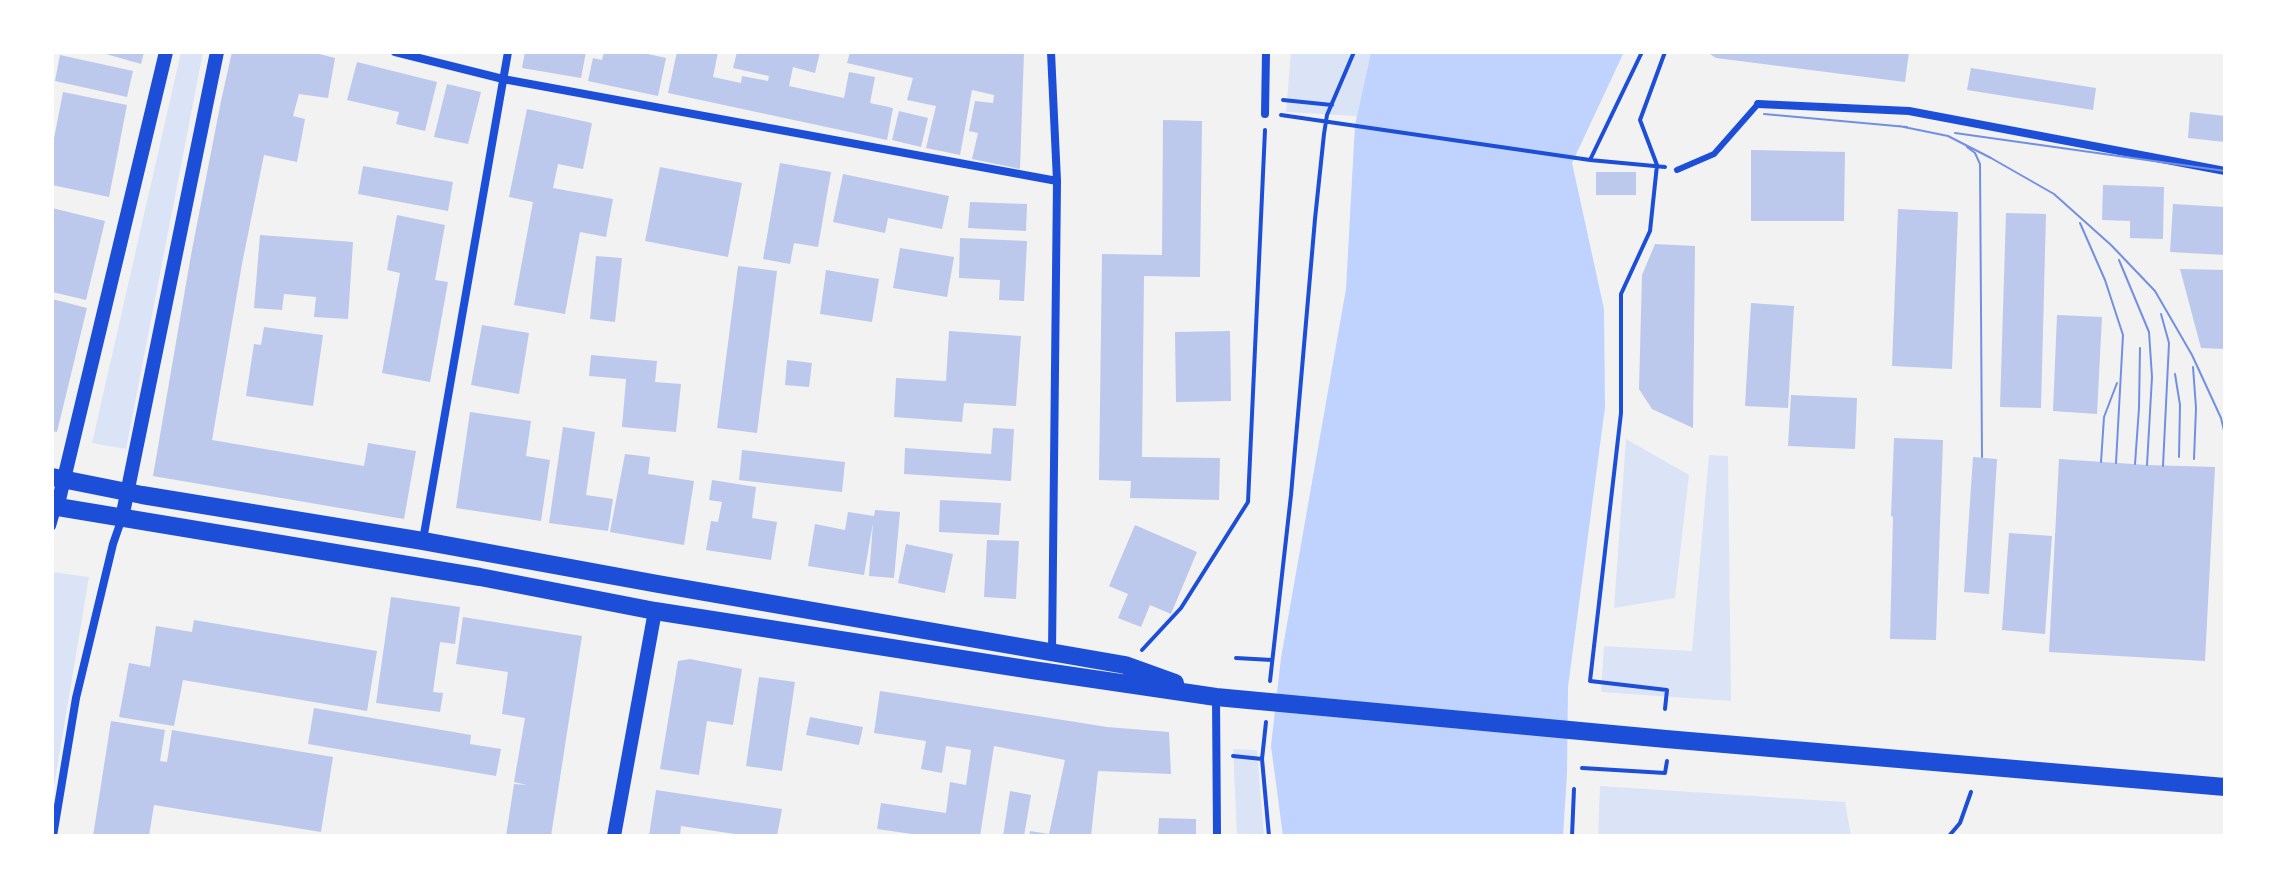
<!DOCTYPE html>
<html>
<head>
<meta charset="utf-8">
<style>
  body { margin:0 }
  #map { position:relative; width:2277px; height:888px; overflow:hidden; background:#f2f2f2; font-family:"Fira Sans Condensed",sans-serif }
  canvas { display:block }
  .frame { position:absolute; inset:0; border:54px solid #fff; pointer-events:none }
</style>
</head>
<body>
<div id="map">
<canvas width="2277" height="888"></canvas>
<div class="frame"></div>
</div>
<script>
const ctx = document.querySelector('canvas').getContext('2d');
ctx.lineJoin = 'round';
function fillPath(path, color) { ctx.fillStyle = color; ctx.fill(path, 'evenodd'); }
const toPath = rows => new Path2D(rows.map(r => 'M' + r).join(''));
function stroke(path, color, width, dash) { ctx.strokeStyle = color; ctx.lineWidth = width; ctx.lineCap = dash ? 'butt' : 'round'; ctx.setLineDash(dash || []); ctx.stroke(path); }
fillPath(toPath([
  [181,52,203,52,126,449,92,443],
  [1291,52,1371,52,1357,116,1286,112],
  [1626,439,1689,475,1675,598,1614,608],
  [1709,455,1728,456,1731,701,1601,692,1604,646,1692,651],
  [52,572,89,577,52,798],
  [1233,749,1257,750,1264,836,1237,836],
  [1600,786,1845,802,1851,836,1598,836]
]), '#dbe4f7');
fillPath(toPath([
  [1371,52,1624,52,1572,163,1604,309,1605,407,1568,687,1567,774,1563,836,1283,836,1271,746,1281,658,1346,289,1355,125]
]), '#bfd3fe');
fillPath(toPath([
  [99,52,144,52,141,64],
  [232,52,311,52,335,58,328,98,299,94,293,116,305,119,297,162,264,155,242,264,212,440,364,466,368,443,416,451,404,519,153,476,191,255,221,101],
  [525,52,586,52,581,78,522,68],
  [604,52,648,52,648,54,666,58,658,96,588,81,593,58,602,60],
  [677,52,718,52,713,77,741,83,742,76,768,81,769,76,733,68,737,52,820,52,815,73,793,67,789,86,844,98,849,72,875,77,870,103,893,108,887,140,668,93],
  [850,52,1024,52,1020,169,972,159,978,133,969,131,975,101,993,103,994,95,972,90,960,155,926,148,936,106,907,100,913,78,847,63],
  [1707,52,1909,52,1905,82,1716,58],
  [60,55,133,71,127,97,55,81],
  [357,62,437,82,425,131,396,124,399,112,347,100],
  [1971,68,2096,88,2093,110,1967,90],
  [447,84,481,92,468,144,434,137],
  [63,92,127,105,109,197,52,185,52,149],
  [527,109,592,123,583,169,558,164,553,188,613,199,606,237,580,232,565,314,514,305,533,202,509,197],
  [899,111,928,118,921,147,892,140],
  [2190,112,2225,116,2225,142,2188,138],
  [1163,120,1202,121,1200,277,1144,276,1142,457,1220,458,1219,500,1130,498,1131,481,1099,480,1102,254,1162,255],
  [1751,150,1845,152,1844,221,1751,221],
  [780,163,831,172,818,247,794,243,790,264,763,259],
  [363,166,453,182,448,211,358,194],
  [660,167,742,183,728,257,645,241],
  [1596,172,1636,172,1636,195,1596,195],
  [843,174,949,196,942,229,888,218,885,233,833,222],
  [2103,185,2164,187,2163,239,2130,238,2130,221,2102,220],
  [970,202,1027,204,1026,231,968,228],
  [2173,204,2225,207,2225,255,2170,252],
  [52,208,105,221,86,300,52,292],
  [1898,209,1958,212,1952,369,1892,366],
  [2006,213,2046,214,2041,408,2000,407],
  [397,215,445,225,435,280,448,282,430,382,382,373,400,273,387,270],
  [260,235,353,242,348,319,314,317,316,297,284,294,282,310,254,308],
  [960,238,1027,241,1024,301,999,300,1000,280,959,278],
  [1655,244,1695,246,1693,428,1652,409,1639,389,1642,275],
  [900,248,954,257,947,297,893,288],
  [596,256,622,258,615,322,590,319],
  [738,266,777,271,757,433,717,428],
  [2180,269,2225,270,2225,349,2201,348],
  [826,270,879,279,872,322,820,314],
  [52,299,87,308,57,432,52,431],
  [1751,303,1794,306,1788,408,1745,406],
  [2057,315,2102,317,2097,414,2053,411],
  [482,325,529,333,519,394,471,385],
  [264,327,323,335,313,406,246,396,254,344,261,345],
  [949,331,1021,336,1016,406,964,403,962,422,894,417,896,378,946,381],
  [1230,331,1231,401,1176,402,1175,332],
  [591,355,657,361,655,382,681,384,676,432,622,427,626,379,589,376],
  [787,360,812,363,809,387,785,385],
  [1791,395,1857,398,1855,449,1788,446],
  [470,412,531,421,526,456,550,460,541,521,456,508],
  [563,427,595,432,586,495,613,499,608,531,549,523],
  [993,428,1014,429,1011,481,904,474,905,448,991,454],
  [1894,438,1943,440,1936,640,1890,639,1893,517,1891,516],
  [742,450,845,462,842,492,739,480],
  [625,454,650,457,648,474,694,481,684,545,610,532],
  [1973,457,1997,459,1989,594,1964,592],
  [2059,459,2147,465,2215,467,2205,661,2049,652],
  [712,480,756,487,752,518,777,522,771,560,706,550,711,521,718,522,722,502,709,500],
  [940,500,1001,503,999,535,939,532],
  [875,510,900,512,894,578,869,576,873,523,864,575,808,566,815,524,845,530,848,512,874,516],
  [1135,525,1197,552,1171,614,1150,605,1141,627,1118,618,1128,594,1109,586],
  [2009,533,2052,536,2045,634,2002,630],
  [987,540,1019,541,1016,599,984,597],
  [906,544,953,554,945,593,898,583],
  [391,597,460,607,455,644,440,642,433,692,443,693,440,712,376,703],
  [463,617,582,636,551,836,506,836,514,784,527,785,514,782,525,718,502,714,508,672,456,664],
  [194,620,377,651,367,711,183,680,174,726,119,717,129,663,150,667,156,626,192,632],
  [690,659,742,669,733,725,707,721,699,775,660,769,678,661],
  [759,677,795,682,782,771,746,766],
  [880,691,1107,727,1169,732,1171,774,1098,771,1091,836,1029,836,1030,831,1049,834,1065,760,994,746,980,836,926,836,877,829,881,803,946,813,950,782,966,785,971,750,946,746,942,773,921,769,926,741,874,733],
  [314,708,471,735,470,744,501,749,496,776,308,744],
  [810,717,863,727,859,745,806,735],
  [111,721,165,730,160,761,167,762,172,730,333,757,321,832,154,805,149,836,93,836],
  [656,790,782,809,777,836,734,836,735,834,681,826,680,836,649,836],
  [1010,791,1031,795,1024,836,1003,836],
  [1159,818,1196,819,1196,836,1158,836]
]), '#bdc9ec');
stroke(toPath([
  [1665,52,1640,120,1657,165,1650,231,1621,294,1621,413,1590,681,1667,690,1665,709],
  [1283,100,1332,105],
  [1281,115,1590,160,1665,167],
  [1590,160,1642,52],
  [1142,650,1181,608,1248,502,1265,130],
  [1236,658,1272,660],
  [1270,681,1291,495,1315,219,1324,134,1327,115,1354,52],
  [1266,722,1262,759,1269,836],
  [1233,756,1262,759],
  [1582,768,1665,773,1667,761],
  [1572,836,1574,789],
  [1949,836,1960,823,1971,792]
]), '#1d4ed8', 4);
stroke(toPath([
  [1677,170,1714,154,1758,104]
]), '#1d4ed8', 6);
stroke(toPath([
  [395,52,503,79,1057,181],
  [1051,52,1057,181,1052,652],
  [1758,104,1909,111,2225,171],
  [1265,114,1266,52],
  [52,526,57,509],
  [423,540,508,52],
  [1216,697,1217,836],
  [53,836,76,698,113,544,122,518]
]), '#1d4ed8', 8);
stroke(toPath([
  [57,508,166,52],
  [122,518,217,52],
  [614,836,655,611]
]), '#1d4ed8', 14);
stroke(toPath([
  [52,477,142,495,423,541,658,584,1125,665,1175,683],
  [52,506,480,577,655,611,1032,670,1216,697,1666,739,2225,787]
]), '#1d4ed8', 18);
stroke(toPath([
  [1764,114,1907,127],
  [1899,126,1948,136,1991,158,2054,194,2111,245,2155,291,2192,355,2221,418,2225,435],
  [1955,133,2225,171],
  [1967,147,1975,153,1980,164,1982,457],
  [2080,223,2105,280,2123,335,2116,463],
  [2119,260,2149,332,2152,377,2147,465],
  [2161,314,2169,343,2163,466],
  [2193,367,2196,408,2194,459],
  [2175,374,2180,405,2179,457],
  [2101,462,2104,417,2117,383],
  [2135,464,2139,408,2140,348]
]), '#7290e2', 2);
</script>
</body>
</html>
